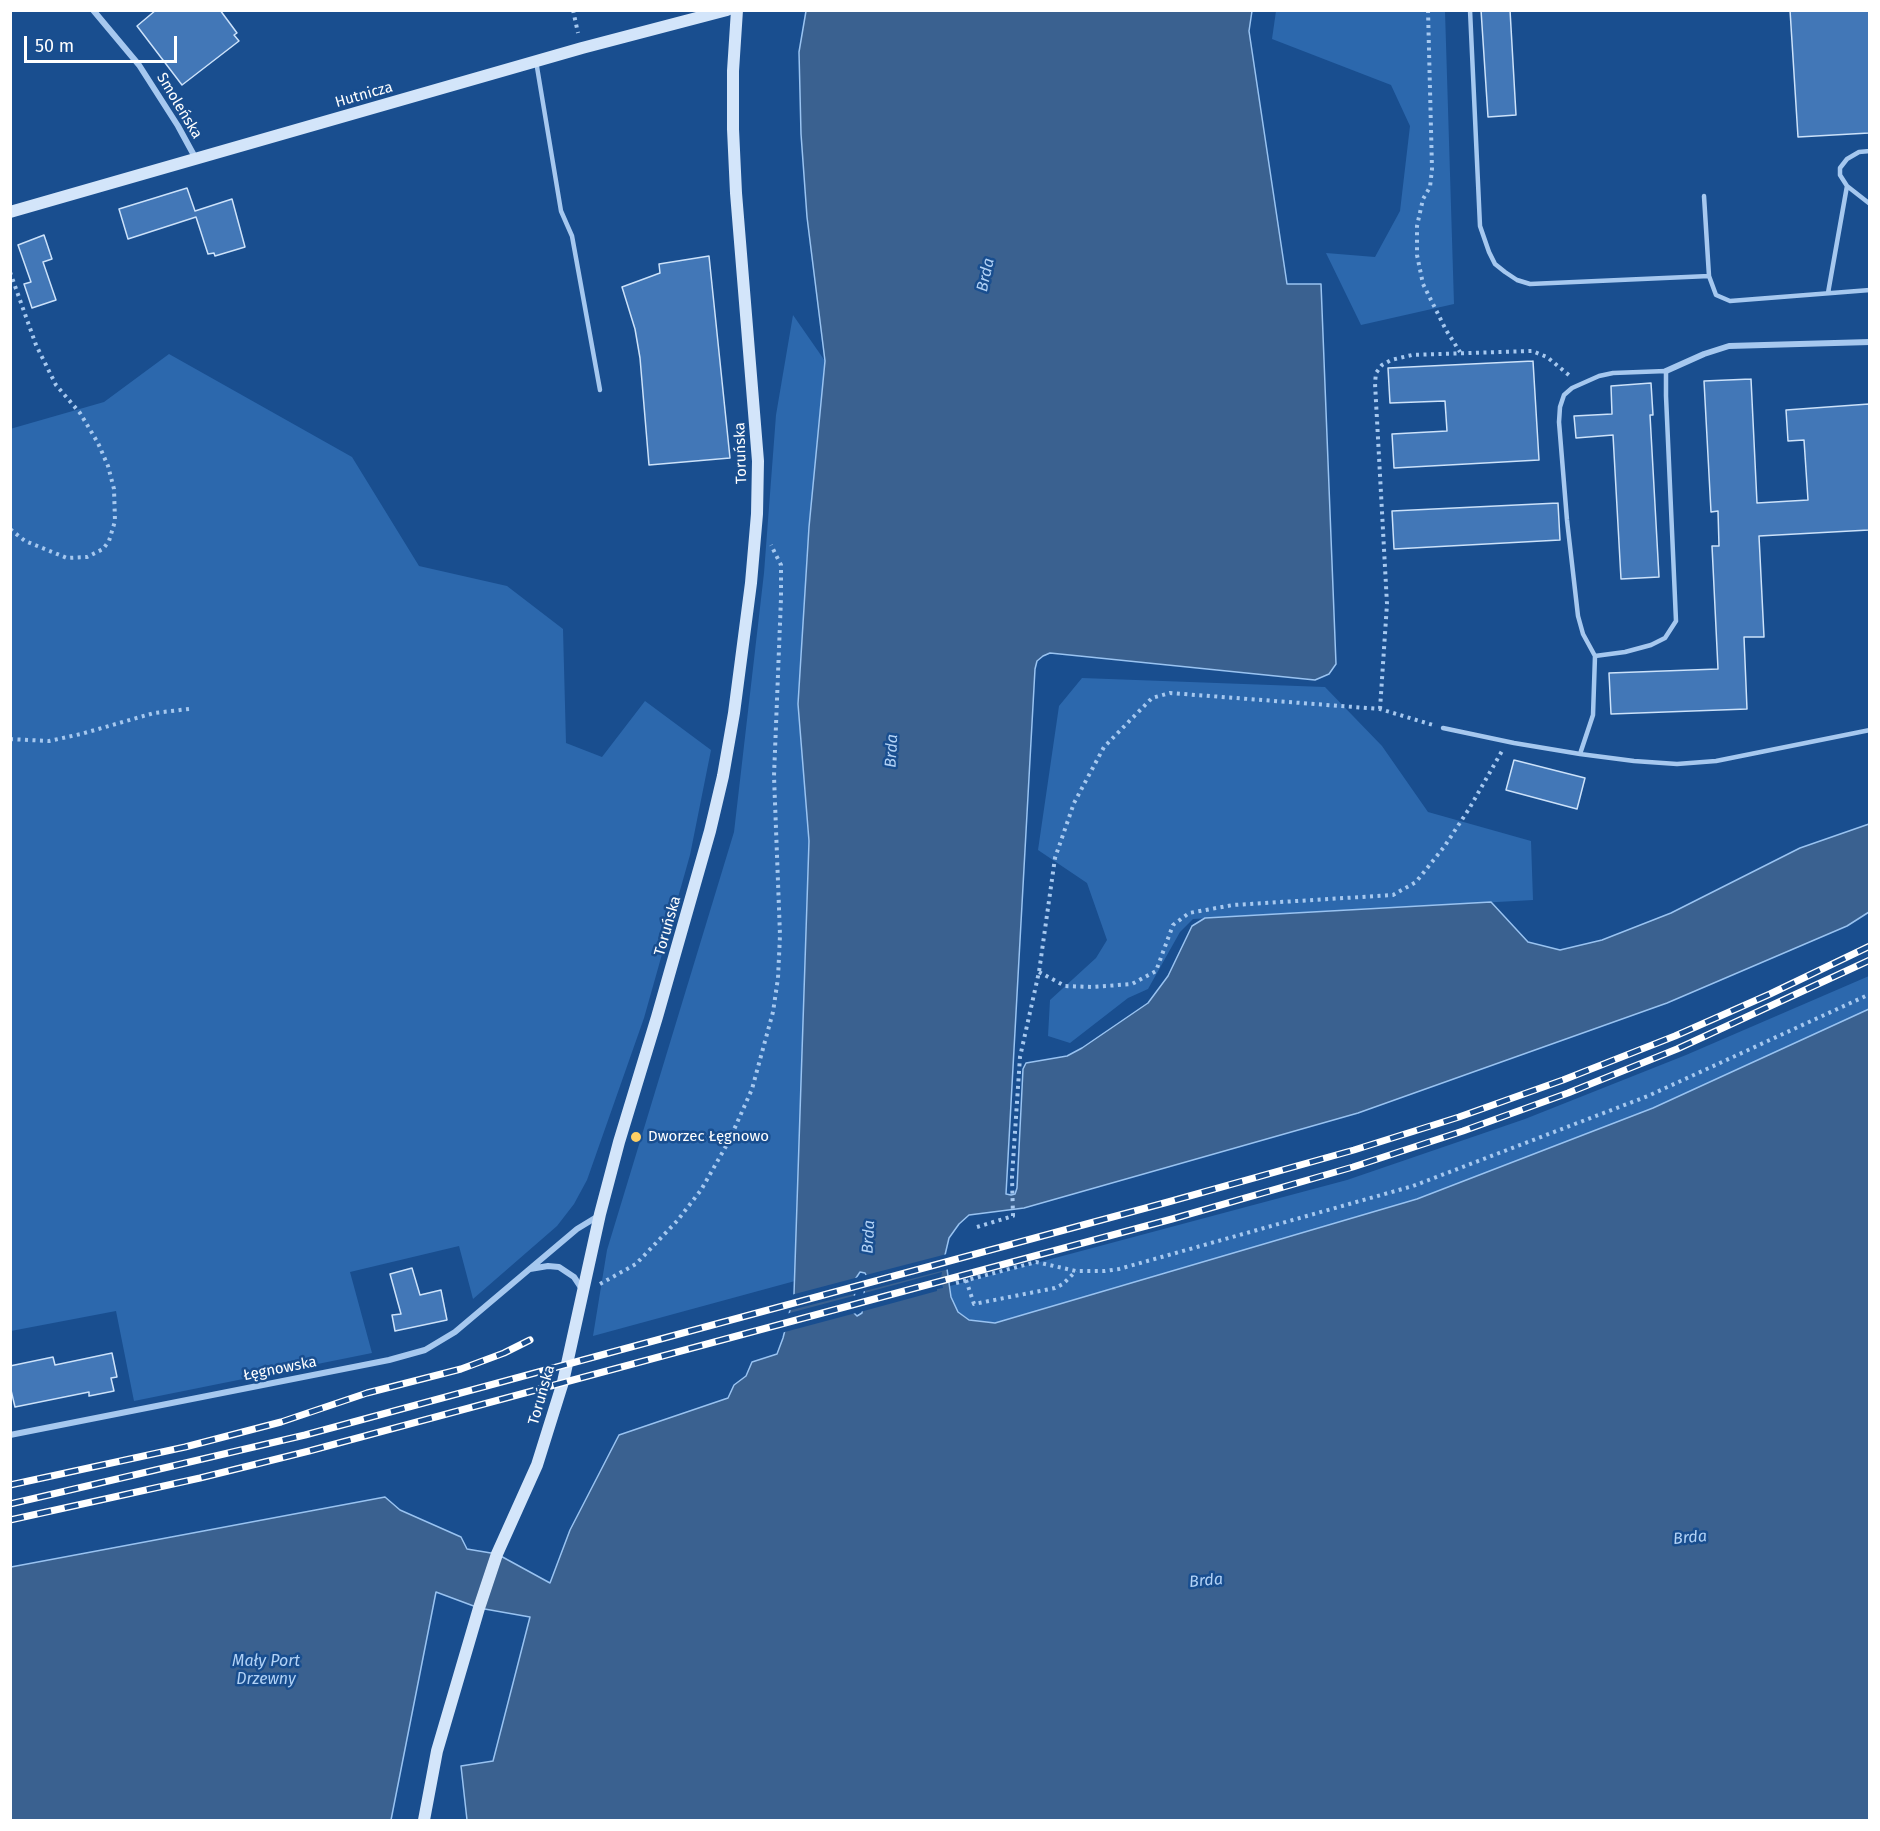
<!DOCTYPE html>
<html>
<head>
<meta charset="utf-8">
<style>
  body { margin:0 }
  #map { position:relative; width:1880px; height:1831px; overflow:hidden; background:#194e8f; font-family:"Fira Sans",sans-serif }
  canvas { display:block }
  .frame { position:absolute; inset:0; border:12px solid #fff; pointer-events:none }
  .scale { position:absolute; left:24px; top:36px; width:153px; height:27px; box-sizing:border-box; border:3px solid #fff; border-top:0; padding-left:8px; font-size:18px; line-height:21px; white-space:nowrap; color:#fff; -webkit-text-stroke:4px #194e8f; paint-order:stroke }
</style>
</head>
<body>
<div id="map">
<canvas width="1880" height="1831"></canvas>
<div class="frame"></div>
<div class="scale">50 m</div>
</div>
<script>
const ctx = document.querySelector('canvas').getContext('2d');
ctx.lineJoin = 'round';
function fillPath(path, color) { ctx.fillStyle = color; ctx.fill(path, 'evenodd'); }
const toPath = rows => new Path2D(rows.map(r => 'M' + r).join(''));
function stroke(path, color, width, dash) { ctx.strokeStyle = color; ctx.lineWidth = width; ctx.lineCap = dash ? 'butt' : 'round'; ctx.setLineDash(dash || []); ctx.stroke(path); }
function drawText(font, color, halo, rows, align = 'center') {
  ctx.font = font + ' "Fira Sans",sans-serif'; ctx.lineWidth = 5; ctx.setLineDash([]); ctx.textBaseline = 'middle'; ctx.strokeStyle = halo; ctx.fillStyle = color; for (const [text, x, y, turn = 0] of rows) {
    ctx.save(); ctx.translate(x, y); ctx.rotate((+turn || 0) * Math.PI / 180); ctx.textAlign = isNaN(turn) ? turn : align; if (halo) ctx.strokeText(text, 0, 0); ctx.fillText(text, 0, 0); ctx.restore();
  }
}
fillPath(toPath([
  [1276,11,1445,11,1454,304,1361,325,1326,253,1375,257,1400,211,1410,126,1391,85,1272,39],
  [793,315,825,361,809,527,798,704,809,841,795,1281,593,1336,607,1250,734,832,764,573,776,415],
  [169,354,352,457,419,566,507,586,563,629,566,743,602,757,645,701,711,750,690,855,644,1018,587,1180,574,1204,557,1226,473,1299,459,1246,350,1272,372,1353,134,1401,116,1311,11,1331,10,429,104,402],
  [1082,678,1325,687,1382,746,1428,812,1531,841,1533,900,1193,919,1180,932,1148,989,1128,998,1070,1043,1048,1036,1050,1000,1096,958,1107,940,1087,883,1038,850,1059,706],
  [1869,976,1869,1009,1862,1013,1653,1108,1417,1199,995,1323,969,1320,958,1312,951,1297,950,1286,1347,1180,1525,1119,1686,1055]
]), '#2c68ad');
const water = toPath([
  [806,11,1252,11,1249,31,1287,284,1321,284,1336,664,1329,674,1315,680,1050,653,1043,656,1037,661,1035,669,1006,1194,1011,1195,1015,1194,1017,1188,1023,1069,1026,1063,1067,1056,1082,1048,1148,1003,1168,976,1192,926,1205,918,1491,902,1528,942,1560,950,1602,940,1671,913,1800,848,1869,824,1869,912,1847,926,1667,1003,1358,1113,1024,1208,969,1215,959,1224,949,1238,945,1255,951,1297,958,1312,969,1320,995,1323,1417,1199,1653,1108,1869,1009,1869,1820,467,1820,461,1766,493,1761,530,1617,479,1608,436,1592,391,1820,11,1820,11,1567,385,1497,400,1510,461,1537,467,1549,497,1554,550,1583,570,1530,619,1435,728,1398,734,1385,746,1376,752,1362,777,1354,783,1338,794,1294,809,841,798,704,809,527,825,361,807,217,801,134,799,52,806,11],
  [860,1272,865,1273,866,1275,862,1313,857,1316,853,1312,856,1278,860,1272]
]);
fillPath(water, '#3a6190');
stroke(water, '#99c3f1', 1.5);
fillPath(toPath([
  [947,1254,949,1269,861,1292,862,1276],
  [942,1272,941,1278,943,1288,937,1289,937,1291,860,1312,861,1294],
  [859,1277,858,1293,787,1311,791,1295],
  [857,1295,856,1313,781,1333,786,1314]
]), '#194e8f');
const building = toPath([
  [156,10,220,10,237,33,234,35,239,41,182,85,137,26,156,10],
  [1481,10,1510,10,1516,115,1488,117,1481,10],
  [1790,10,1869,10,1869,133,1798,137,1790,10],
  [187,188,195,211,232,199,245,247,215,256,214,253,208,254,196,217,128,239,119,209,187,188],
  [44,235,52,259,43,262,56,300,32,308,24,284,31,282,18,245,44,235],
  [709,256,730,458,649,465,640,358,635,329,622,287,660,273,659,264,709,256],
  [1533,361,1539,460,1394,468,1392,434,1447,431,1445,401,1390,403,1388,368,1533,361],
  [1751,379,1757,503,1808,500,1804,440,1788,441,1786,410,1869,404,1869,530,1759,536,1764,637,1744,637,1747,709,1611,714,1609,673,1718,669,1712,546,1719,546,1718,511,1711,512,1704,381,1751,379],
  [1651,383,1653,415,1650,415,1659,577,1621,579,1613,435,1576,438,1574,416,1612,414,1611,386,1651,383],
  [1558,503,1560,540,1394,549,1392,511,1558,503],
  [1514,760,1585,778,1577,809,1506,790,1514,760],
  [412,1268,420,1295,441,1290,447,1320,395,1331,392,1315,401,1314,390,1274,412,1268],
  [112,1353,117,1377,111,1378,114,1391,89,1396,89,1392,15,1407,10,1386,10,1366,53,1357,55,1365,112,1353]
]);
fillPath(building, '#4277b7');
stroke(building, '#cce2fa', 1.5);
stroke(toPath([
  [573,10,578,33],
  [1428,10,1432,169,1430,187,1423,199,1417,226,1417,255,1423,284,1446,330,1460,352],
  [10,272,36,345,56,385,80,413,98,443,108,466,114,489,115,521,109,541,103,549,87,557,67,558,25,541,10,529],
  [1380,709,1387,604,1375,383,1376,373,1382,365,1391,360,1412,355,1532,351,1547,357,1570,376],
  [10,739,49,741,81,734,154,713,189,709],
  [1039,972,1065,986,1092,987,1132,984,1156,971,1173,925,1189,913,1233,905,1393,895,1416,882,1444,847,1469,809,1502,751],
  [977,1227,1013,1216,1012,1177,1020,1057,1039,972,1055,858,1074,803,1104,747,1152,698,1170,693,1380,709,1433,725],
  [966,1280,974,1304,1055,1288,1063,1284,1076,1271],
  [956,1283,1036,1262,1076,1271,1105,1271,1119,1269,1413,1186,1648,1096,1870,994],
  [600,1284,636,1264,677,1221,701,1190,729,1141,752,1089,773,1012,778,978,780,935,774,776,781,598,781,565,771,545]
]), '#a6c8ef', 4, [3, 4.5]);
stroke(toPath([
  [1470,10,1480,226,1489,252,1495,264,1505,272,1517,280,1530,284,1709,276,1716,295,1730,301,1870,290],
  [536,61,561,211,572,236,600,390],
  [1870,151,1859,152,1847,159,1840,168,1840,175,1847,186,1870,204],
  [1704,196,1709,276],
  [1828,293,1847,186],
  [1443,728,1514,743,1580,754,1634,761,1677,764,1716,761,1870,730],
  [1580,754,1593,715,1595,656,1625,652,1651,645,1665,638,1676,621,1666,396,1666,371,1613,373,1599,376,1572,388,1564,395,1560,407,1559,422,1567,520,1578,616,1583,634,1595,656]
]), '#a6c8ef', 4.5);
stroke(toPath([
  [93,10,139,65,178,126,196,159],
  [1666,371,1704,354,1729,346,1870,342],
  [530,1269,548,1266,559,1267,574,1277,582,1289],
  [10,1435,389,1360,425,1350,455,1332,577,1229,600,1215]
]), '#a6c8ef', 6);
stroke(toPath([
  [10,212,582,48,727,10],
  [424,1820,437,1751,479,1608,497,1554,537,1465,563,1382,600,1214,619,1142,657,1017,710,831,723,776,734,713,751,583,757,514,758,461,736,193,733,129,733,71,737,10]
]), '#d3e5fa', 12);
const rail = toPath([
  [10,1485,185,1447,281,1422,367,1393,461,1369,504,1353,530,1340],
  [10,1504,305,1435,1168,1202,1354,1150,1459,1117,1563,1080,1675,1036,1770,994,1870,946],
  [10,1520,200,1478,309,1451,1172,1219,1353,1167,1463,1131,1568,1093,1677,1049,1870,960]
]);
stroke(rail, '#fff', 7);
stroke(rail, '#194e8f', 4.5, [14]);
for (const [x, y, r, color] of [
  [636,1137,6,"#ffd064"]
]) { const dot = new Path2D(); dot.arc(x, y, r, 0, 2 * Math.PI); ctx.fillStyle = color; ctx.fill(dot); stroke(dot, '#194e8f', 2); }
drawText('15px', '#fff', '#194e8f', [
  ["Hutnicza",364,95,-16],
  ["Smoleńska",179,106,59],
  ["Toruńska",741,453,-92],
  ["Toruńska",668,926,-74],
  ["Łęgnowska",280,1369,-11],
  ["Toruńska",542,1395,-74]
]);
drawText('15px', '#fff', '#194e8f', [
  ["Dworzec Łęgnowo",648,1137]
], 'left');
drawText('italic 16px', '#b2d2f6', '#194e8f', [
  ["Brda",986,275,-78],
  ["Brda",892,751,-87],
  ["Brda",869,1237,-87],
  ["Brda",1690,1538,-5],
  ["Brda",1206,1581,-5],
  ["Mały Port",266,1662],
  ["Drzewny",266,1680]
]);
</script>
</body>
</html>
